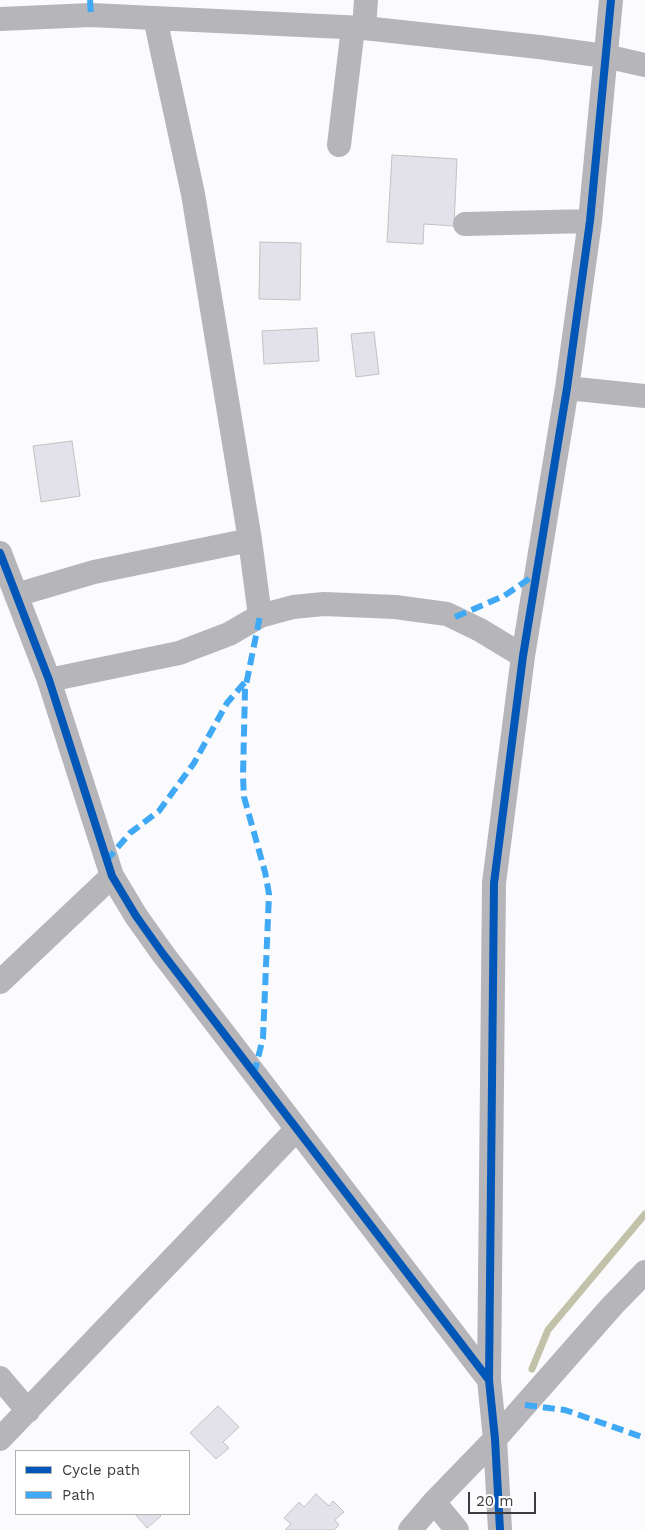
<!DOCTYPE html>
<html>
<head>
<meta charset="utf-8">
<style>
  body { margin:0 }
  #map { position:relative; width:645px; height:1530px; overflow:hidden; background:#fbfafd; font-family:"Work Sans",sans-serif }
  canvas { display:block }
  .legend { position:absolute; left:15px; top:1450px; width:175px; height:65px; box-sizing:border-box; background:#fff; border:1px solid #b1b1b3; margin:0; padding:6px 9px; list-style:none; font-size:15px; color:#3d3c40 }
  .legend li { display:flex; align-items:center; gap:10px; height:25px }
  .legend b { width:25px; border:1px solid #b1b1b3 }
  .scale { position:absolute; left:468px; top:1492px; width:68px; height:22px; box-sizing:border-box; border:2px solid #3d3c40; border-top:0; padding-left:6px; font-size:15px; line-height:18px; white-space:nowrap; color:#3d3c40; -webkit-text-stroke:4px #fff; paint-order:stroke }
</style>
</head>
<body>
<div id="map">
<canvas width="645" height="1530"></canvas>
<ul class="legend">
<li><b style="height:6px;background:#0057b8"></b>Cycle path</li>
<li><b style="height:6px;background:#3fa9f5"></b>Path</li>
</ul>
<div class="scale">20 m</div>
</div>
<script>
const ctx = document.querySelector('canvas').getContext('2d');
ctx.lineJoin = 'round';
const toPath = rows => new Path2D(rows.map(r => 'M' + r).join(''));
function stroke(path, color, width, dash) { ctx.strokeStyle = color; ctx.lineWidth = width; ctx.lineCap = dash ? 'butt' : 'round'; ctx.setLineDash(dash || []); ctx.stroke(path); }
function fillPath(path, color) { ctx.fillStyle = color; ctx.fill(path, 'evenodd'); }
stroke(toPath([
  [532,1369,548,1330,645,1214]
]), '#c1c2a9', 7);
const building = toPath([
  [392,155,457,159,454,226,424,224,423,244,387,242,392,155],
  [260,242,301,243,300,300,259,299,260,242],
  [317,328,319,361,264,364,262,331,317,328],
  [374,332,379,374,356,377,351,334,374,332],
  [72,441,80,496,41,502,33,446,72,441],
  [218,1406,239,1427,223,1442,229,1448,216,1459,190,1433,218,1406],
  [316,1494,329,1506,333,1501,344,1512,335,1520,339,1525,334,1530,285,1530,291,1524,284,1518,299,1502,304,1507,316,1494],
  [135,1514,159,1514,161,1516,147,1528,135,1514]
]);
fillPath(building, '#e3e1e9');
stroke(building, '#c2c2c4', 1);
stroke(toPath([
  [155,18,193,194,250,540,260,616],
  [0,19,91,15,364,28,539,47,605,56,645,65],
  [364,28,366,0],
  [339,145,353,28],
  [465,224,590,221],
  [567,388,645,396],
  [0,553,49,680,112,876,136,916,163,954,489,1380],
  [16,595,94,572,250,540],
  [49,680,179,653,229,634,260,616,293,607,324,604,395,607,447,614,480,630,523,656],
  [0,982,112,876],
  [0,1378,28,1411],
  [0,1439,296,1130],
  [434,1502,457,1530],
  [410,1530,434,1502,495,1439,612,1306,645,1272],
  [500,1530,495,1439,489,1380,494,883,523,656,567,388,590,221,611,0]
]), '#b6b5ba', 24);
stroke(toPath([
  [90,0,91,15],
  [455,617,504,596,536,574],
  [106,861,130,833,159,811,194,763,227,703,245,682],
  [254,1074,263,1038,269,894,265,872,244,797,243,776,245,690,260,616],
  [525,1405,565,1410,645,1438]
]), '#3fa9f5', 6, [12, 6]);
stroke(toPath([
  [0,553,49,680,112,876,136,916,163,954,489,1380],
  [500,1530,495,1439,489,1380,494,883,523,656,567,388,590,221,611,0]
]), '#0057b8', 8);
</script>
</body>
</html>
